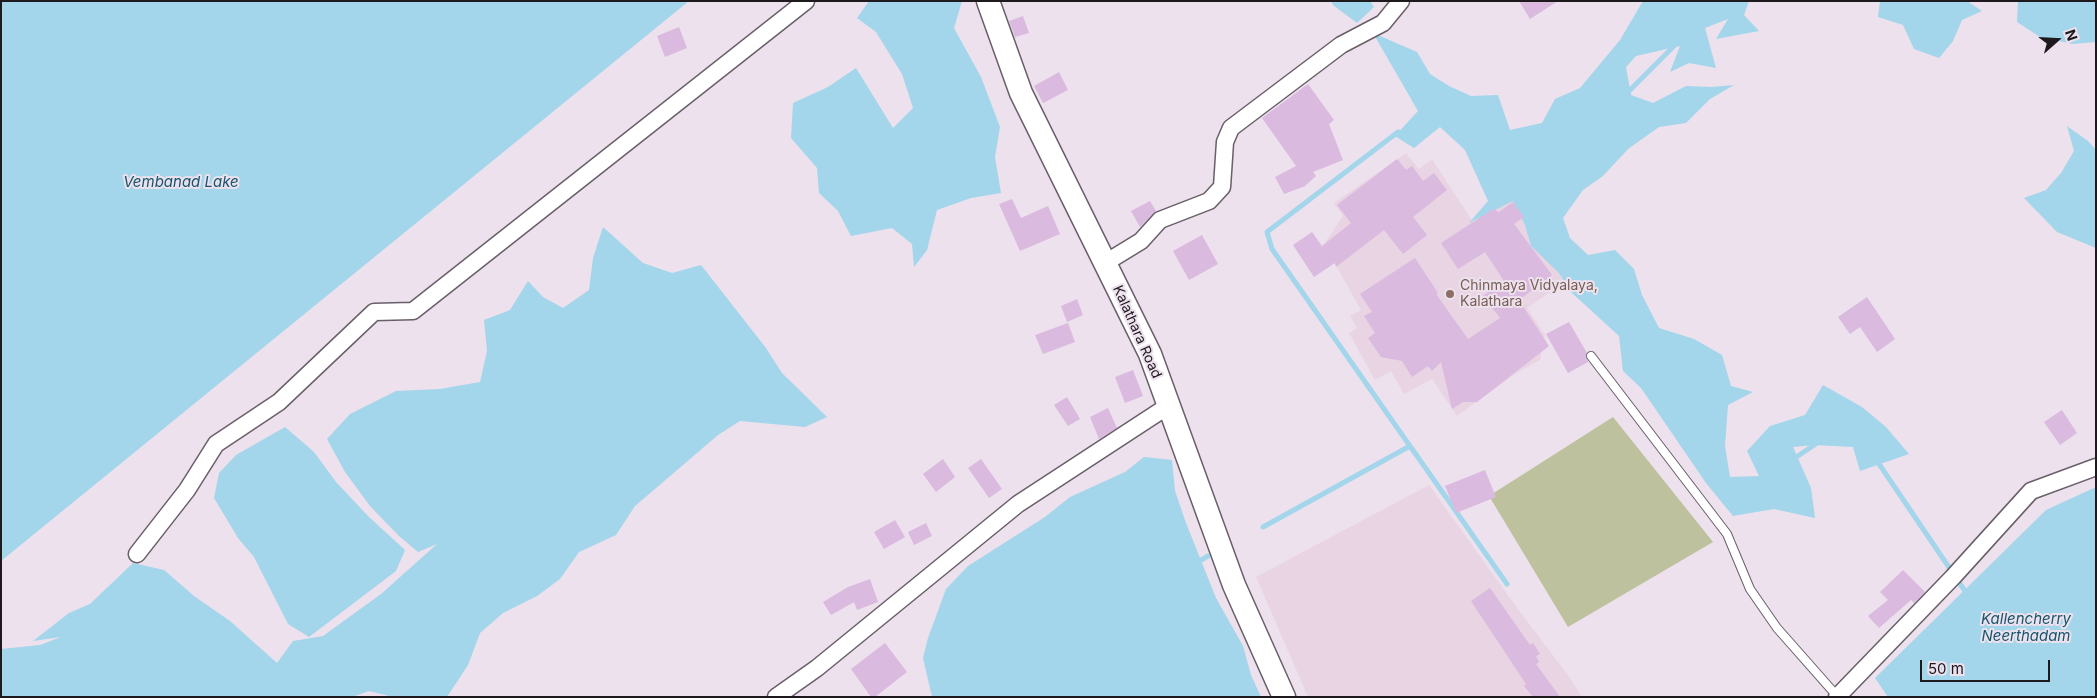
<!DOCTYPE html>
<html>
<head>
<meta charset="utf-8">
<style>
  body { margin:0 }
  #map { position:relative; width:2097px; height:698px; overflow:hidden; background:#ece1ed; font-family:Inter,sans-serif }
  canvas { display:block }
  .frame { position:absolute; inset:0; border:2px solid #1d191d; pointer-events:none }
  .north { position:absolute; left:2032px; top:15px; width:50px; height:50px; -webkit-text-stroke:4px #ece1ed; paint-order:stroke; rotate:71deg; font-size:14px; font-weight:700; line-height:20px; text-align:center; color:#1d191d }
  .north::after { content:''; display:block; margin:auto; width:18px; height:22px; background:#1d191d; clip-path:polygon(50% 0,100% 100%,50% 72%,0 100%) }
  .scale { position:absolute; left:1920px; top:660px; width:130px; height:22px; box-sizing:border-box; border:2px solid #1d191d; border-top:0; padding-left:6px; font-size:15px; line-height:18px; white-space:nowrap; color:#1d191d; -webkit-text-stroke:4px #ece1ed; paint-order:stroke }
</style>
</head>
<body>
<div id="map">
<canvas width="2097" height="698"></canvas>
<div class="frame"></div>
<div class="north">N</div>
<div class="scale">50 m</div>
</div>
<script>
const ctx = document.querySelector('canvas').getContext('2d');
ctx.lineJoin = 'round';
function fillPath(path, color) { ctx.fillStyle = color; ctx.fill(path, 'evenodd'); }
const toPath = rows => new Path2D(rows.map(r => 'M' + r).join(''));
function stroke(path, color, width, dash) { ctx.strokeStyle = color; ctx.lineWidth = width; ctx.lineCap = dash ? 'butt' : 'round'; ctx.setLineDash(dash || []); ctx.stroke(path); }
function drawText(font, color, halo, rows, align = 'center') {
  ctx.font = font + ' Inter,sans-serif'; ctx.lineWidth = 4; ctx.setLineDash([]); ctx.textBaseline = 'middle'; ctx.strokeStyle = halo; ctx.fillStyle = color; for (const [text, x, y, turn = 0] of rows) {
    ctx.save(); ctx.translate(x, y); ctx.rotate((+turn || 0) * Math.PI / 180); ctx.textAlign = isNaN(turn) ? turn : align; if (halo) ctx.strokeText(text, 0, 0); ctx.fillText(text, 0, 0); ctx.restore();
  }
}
fillPath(toPath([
  [1406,153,1419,169,1432,159,1473,222,1509,195,1569,279,1527,308,1545,335,1540,360,1515,374,1457,416,1432,379,1404,394,1391,371,1375,380,1349,333,1357,328,1350,316,1361,310,1324,244,1343,216,1334,203],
  [1429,485,1512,601,1570,678,1582,697,1308,697,1256,577]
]), '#e9d4e3');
fillPath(toPath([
  [1613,417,1713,542,1568,627,1489,496]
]), '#bec19d');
fillPath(toPath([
  [1,1,689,1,1,561],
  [869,1,962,1,954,28,981,77,1000,127,995,157,1001,193,971,198,937,210,927,250,914,267,912,244,892,228,851,236,838,211,819,193,817,168,791,138,793,103,828,87,856,68,893,128,913,108,902,74,876,32,857,18],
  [1331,1,1370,1,1374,7,1357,23,1333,5],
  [1643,1,1749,1,1744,15,1759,31,1716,39,1728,19,1705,28,1716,68,1689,63,1670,72,1680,46,1636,56,1626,67,1631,95,1653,103,1686,86,1711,87,1734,85,1710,99,1686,123,1659,127,1628,149,1603,176,1583,190,1563,218,1570,238,1588,255,1615,250,1634,269,1642,295,1659,328,1694,339,1722,355,1731,386,1753,392,1728,405,1725,446,1730,477,1759,476,1747,451,1770,426,1805,415,1823,385,1862,407,1886,427,1909,454,1860,471,1853,447,1814,445,1793,447,1811,488,1815,518,1774,509,1733,516,1706,483,1641,388,1623,371,1619,336,1572,293,1559,273,1531,246,1525,225,1513,201,1469,223,1488,201,1465,150,1440,127,1414,148,1395,136,1418,111,1373,33,1417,52,1430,74,1449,86,1471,96,1498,95,1510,130,1542,123,1555,99,1580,88,1620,40],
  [1880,1,1967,1,1982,11,1962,20,1953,41,1939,58,1914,49,1903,25,1878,17],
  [2018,1,2096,1,2096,42,2073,44,2040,37,2017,22],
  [2067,126,2088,141,2096,150,2096,248,2057,232,2024,198,2046,190,2061,173,2074,151],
  [603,227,643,263,672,273,701,265,766,348,782,373,827,417,805,427,740,421,718,435,635,506,616,535,579,552,560,579,537,596,503,613,480,633,468,665,447,697,393,697,369,691,352,697,1,697,1,649,40,645,61,637,33,641,69,613,90,604,133,563,164,570,194,596,230,621,277,663,293,641,323,636,381,594,437,544,418,552,399,536,370,506,345,472,327,439,350,414,396,391,440,389,480,382,487,351,484,320,510,310,528,281,543,297,563,308,589,290,593,258],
  [285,427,314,452,336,482,369,517,405,550,396,571,309,637,288,624,254,557,238,538,214,498,219,473,236,455],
  [1144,457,1172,460,1175,491,1186,523,1216,598,1243,646,1251,675,1261,697,932,697,923,658,928,638,946,589,968,566,1045,517,1070,497,1125,472],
  [2096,487,2096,697,1888,697,1875,678,2046,510]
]), '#a3d5eb');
stroke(toPath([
  [1627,93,1677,43],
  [1398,132,1267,232,1272,249,1412,449],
  [1875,458,1967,594],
  [1792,460,1820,441],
  [1263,527,1410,446,1507,584],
  [1196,563,1208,556]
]), '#a3d5eb', 5);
fillPath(toPath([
  [1519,1,1558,1,1530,19],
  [1023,16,1029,33,1015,37,1009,21],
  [679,27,687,48,665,57,657,36],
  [1059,72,1068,90,1043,103,1034,86],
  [1308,84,1334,120,1329,124,1343,160,1313,172,1316,176,1305,186,1284,194,1275,177,1296,166,1262,118],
  [1397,159,1406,170,1412,166,1423,181,1434,173,1447,190,1413,217,1427,235,1403,254,1384,230,1336,267,1335,263,1314,277,1293,245,1312,232,1322,246,1351,223,1337,205],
  [1012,199,1021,218,1048,206,1060,234,1020,251,999,204],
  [1150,201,1156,211,1140,227,1131,211],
  [1513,202,1524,217,1514,224,1552,275,1519,300,1549,346,1477,402,1463,402,1452,409,1441,362,1432,371,1428,366,1412,377,1402,361,1381,357,1368,338,1375,333,1364,316,1372,312,1360,294,1415,258,1438,293,1436,294,1468,339,1500,318,1483,296,1504,281,1485,252,1458,269,1441,243,1493,209,1499,212],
  [1202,235,1218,264,1189,280,1173,251],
  [1867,297,1895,339,1877,352,1860,327,1850,334,1838,317],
  [1077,299,1083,315,1067,322,1061,306],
  [1569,322,1587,353,1586,357,1588,362,1568,373,1546,334],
  [1068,323,1075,342,1043,354,1035,335],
  [1133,370,1143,396,1125,403,1115,377],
  [1067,397,1080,419,1068,426,1054,405],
  [1108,408,1117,428,1099,439,1090,417],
  [2062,410,2077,433,2060,445,2044,422],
  [943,459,955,477,936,492,923,474],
  [981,459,1002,489,989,498,968,468],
  [1485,470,1496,497,1456,513,1445,486],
  [895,520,905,537,884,549,874,532],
  [926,523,932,536,914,545,908,532],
  [1903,570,1925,592,1914,603,1911,600,1879,628,1868,616,1888,600,1880,592],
  [870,579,878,602,857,610,854,602,831,615,823,602,848,587],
  [1490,588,1530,645,1533,643,1540,654,1536,656,1539,662,1536,664,1560,697,1533,697,1524,686,1526,684,1471,601],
  [885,643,907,672,875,697,871,697,851,669]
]), '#dabade');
const lane = toPath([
  [1591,356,1727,534,1750,589,1777,628,1837,696]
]);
const street = toPath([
  [1105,263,1141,241,1160,220,1209,201,1222,187,1225,142,1231,128,1341,45,1383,23,1401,1],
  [137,554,187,490,216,444,279,402,374,312,413,311,806,1],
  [776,697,817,668,1018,504,1168,406],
  [1837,697,1953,577,2031,491,2096,467]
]);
const secondary = toPath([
  [988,1,1021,93,1150,354,1234,585,1284,697]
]);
stroke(lane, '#685f69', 10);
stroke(street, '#685f69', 19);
stroke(secondary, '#685f69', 25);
stroke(lane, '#fff', 8);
stroke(street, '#fff', 16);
stroke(secondary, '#fff', 22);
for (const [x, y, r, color] of [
  [1450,294,5,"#8d6e63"]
]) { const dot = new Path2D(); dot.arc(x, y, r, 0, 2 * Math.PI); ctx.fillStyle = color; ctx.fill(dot); stroke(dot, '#ece1ed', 2); }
drawText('14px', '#785e54', '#ece1ed', [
  ["Chinmaya Vidyalaya,",1460,286],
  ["Kalathara",1460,302]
], 'left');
drawText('14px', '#1d191d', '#ece1ed', [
  ["Kalathara Road",1137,332,66]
]);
drawText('italic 15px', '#15566c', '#ece1ed', [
  ["Vembanad Lake",181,182],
  ["Kallencherry",2026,619],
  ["Neerthadam",2026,636]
]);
</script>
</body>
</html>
